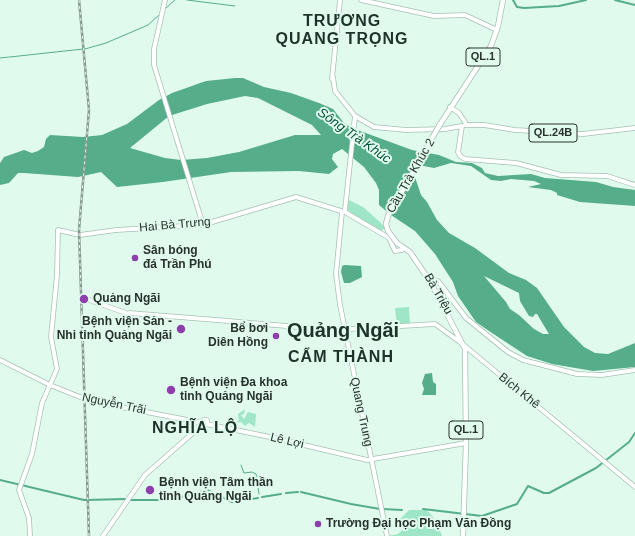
<!DOCTYPE html>
<html>
<head>
<meta charset="utf-8">
<style>
  body { margin:0 }
  canvas { display:block; background:#e0fbee }
</style>
</head>
<body>
<canvas width="635" height="536"></canvas>
<script>
const ctx = document.querySelector('canvas').getContext('2d');
ctx.lineJoin = 'round';
function fillPath(path, color) { ctx.fillStyle = color; ctx.fill(path, 'evenodd'); }
const toPath = rows => new Path2D(rows.map(r => 'M' + r).join(''));
function stroke(path, color, width, dash) { ctx.strokeStyle = color; ctx.lineWidth = width; ctx.lineCap = dash ? 'butt' : 'round'; ctx.setLineDash(dash || []); ctx.stroke(path); }
function drawText(font, color, halo, rows, align = 'center') {
  ctx.font = font + ' Helvetica,sans-serif'; ctx.lineWidth = 4; ctx.setLineDash([]); ctx.textBaseline = 'middle'; ctx.strokeStyle = halo; ctx.fillStyle = color; for (const [text, x, y, turn = 0] of rows) {
    ctx.save(); ctx.translate(x, y); ctx.rotate((+turn || 0) * Math.PI / 180); ctx.textAlign = isNaN(turn) ? turn : align; if (halo) ctx.strokeText(text, 0, 0); ctx.fillText(text, 0, 0); ctx.restore();
  }
}
fillPath(toPath([
  [347,199,363,207,380,222,385,228,381,231,350,212,346,208],
  [409,307,410,326,397,327,395,308],
  [245,409,244,414,241,415,244,419,248,412,256,414,255,427,249,423,245,426,241,422,236,423,237,421,239,421,238,414],
  [409,510,426,510,429,512,438,524,442,536,388,536,398,534,412,522,411,520,406,523,400,519]
]), '#9ee6c6');
fillPath(toPath([
  [235,78,243,78,264,87,291,93,319,103,333,109,344,123,352,128,412,150,439,155,456,162,472,163,482,168,485,173,498,176,531,174,545,178,596,182,613,187,635,190,635,206,580,202,557,195,557,193,551,190,528,187,541,184,534,181,511,179,501,181,491,180,471,166,451,163,434,168,413,164,411,165,421,195,427,202,437,220,449,233,475,248,509,273,526,280,537,288,564,327,584,347,595,353,608,354,635,343,635,367,593,371,552,364,527,356,489,331,476,322,458,296,453,282,435,254,415,231,391,215,379,205,379,190,376,183,364,167,342,149,333,154,332,159,338,167,329,174,299,171,231,172,163,182,117,187,101,172,78,177,24,173,18,173,9,183,0,185,0,163,4,157,24,150,32,153,38,151,44,147,46,139,50,135,83,137,102,135,127,124,159,100,172,93,206,81],
  [245,96,258,98,312,125,321,135,295,135,239,152,207,158,181,160,165,158,130,148,169,116,207,104],
  [484,276,519,293,520,301,529,316,533,317,535,314,537,314,549,334,543,334,534,329,519,315,510,309,506,302],
  [345,265,361,266,362,277,350,283,344,283,341,272,342,266],
  [432,373,433,382,436,384,436,395,422,395,424,389,422,383,425,374]
]), '#55ad8a');
stroke(toPath([
  [187,0,235,6],
  [166,8,175,0],
  [85,49,106,43,148,25,160,14],
  [10,57,83,49],
  [0,58,9,57],
  [241,465,244,473,252,472,256,474,259,494]
]), '#55ad8a', 1);
stroke(toPath([
  [513,0,517,7,524,8,559,6,586,0],
  [615,0,635,5],
  [0,480,84,500,127,499],
  [301,492,351,504,380,509],
  [286,493,298,492],
  [262,497,281,494],
  [130,500,170,500,207,490,232,502,258,498],
  [383,509,402,510],
  [423,509,482,516,517,504,528,486,544,493,549,493,596,468,629,442,635,433]
]), '#55ad8a', 2);
const major = toPath([
  [165,0,154,49,154,65,203,225],
  [361,0,434,16,465,15,497,30],
  [333,77,335,91,355,116,345,210],
  [332,79,340,0],
  [450,107,459,113,465,122],
  [355,116,374,127,406,130,445,129,462,126,458,152,460,156,465,159,516,163,561,175,607,176,635,185],
  [465,125,484,125,515,130,583,134,635,128],
  [342,212,336,274,340,305,387,536],
  [345,212,389,238,395,251,402,250],
  [430,280,438,281,466,318,508,352,523,360,577,374,602,375,635,370],
  [89,300,126,313],
  [129,313,229,321],
  [228,321,333,330,435,324,460,342,635,487],
  [0,360,50,385,90,401,203,423],
  '202.5 422a2.5 2.5 0 1 1 5 0a2.5 2.5 0 1 1-5 0Z',
  [206,424,270,437,367,460,466,443],
  [30,536,29,518,19,490,32,454,42,403,57,369,51,337,57,275,58,230,80,235,116,230,202,225,296,197,341,211],
  [103,536,145,475,203,424]
]);
const highway = toPath([
  [439,126,491,46,498,26,503,0],
  [397,243,410,252,431,283,465,349,466,443,463,536]
]);
stroke(major, '#a6c0b4', 5.5);
stroke(highway, '#a6c0b4', 6);
stroke(major, '#fff', 4);
stroke(highway, '#fff', 4.5);
const rail = toPath([
  [79,0,89,110,79,230,89,536]
]);
stroke(rail, '#869990', 2.5);
stroke(rail, '#e0fbee', 1, [3]);
const highwayBridge = toPath([
  [397,243,388,231,386,224,388,216,439,126]
]);
stroke(highwayBridge, '#a6c0b4', 6, []);
stroke(highwayBridge, '#fff', 4.5);
for (const [x, y, r, color] of [
  [135,258,4,"#8e3ead"],
  [84,299,5,"#8e3ead"],
  [181,329,5,"#8e3ead"],
  [276,336,4,"#8e3ead"],
  [171,390,5,"#8e3ead"],
  [150,490,5,"#8e3ead"],
  [318,524,4,"#8e3ead"]
]) { const dot = new Path2D(); dot.arc(x, y, r, 0, 2 * Math.PI); ctx.fillStyle = color; ctx.fill(dot); stroke(dot, '#e0fbee', 1.5); }
for (const [x, y, w] of [
  [483,57,34],
  [553,133,48],
  [466,430,34]
]) { const box = new Path2D(); box.roundRect(x - w / 2, y - 9, w, 18, 3); ctx.fillStyle = '#e0fbee'; ctx.fill(box); stroke(box, '#28322d', 1); }
drawText('bold 11px', '#28322d', null, [
  ["QL.1",483,57],
  ["QL.24B",553,133],
  ["QL.1",466,430]
]);
drawText('12px', '#28322d', '#e0fbee', [
  ["Cầu Trà Khúc 2",411,176,-60],
  ["Hai Bà Trưng",175,225,-5],
  ["Bà Triệu",438,294,60],
  ["Bích Khê",519,391,39],
  ["Nguyễn Trãi",114,404,12],
  ["Quang Trung",361,412,78],
  ["Lê Lợi",287,441,13]
]);
drawText('bold 12px', '#28322d', '#e0fbee', [
  ["Sân bóng",143,251],
  ["đá Trần Phú",143,265],
  ["Quảng Ngãi",93,299],
  ["Bệnh viện Sản -",172,322,"right"],
  ["Nhi tỉnh Quảng Ngãi",172,336,"right"],
  ["Bể bơi",268,329,"right"],
  ["Diên Hồng",268,343,"right"],
  ["Bệnh viện Đa khoa",180,383],
  ["tỉnh Quảng Ngãi",180,397],
  ["Bệnh viện Tâm thần",159,483],
  ["tỉnh Quảng Ngãi",159,497],
  ["Trường Đại học Phạm Văn Đồng",326,524]
], 'left');
drawText('italic 13px', '#055039', '#e0fbee', [
  ["Sông Trà Khúc",354,136,35]
]);
ctx.letterSpacing = '1px';
drawText('bold 16px', '#1d3329', '#e0fbee', [
  ["TRƯƠNG",342,22],
  ["QUANG TRỌNG",342,40],
  ["CẨM THÀNH",341,358],
  ["NGHĨA LỘ",195,429]
]);
ctx.letterSpacing = '0px';
drawText('bold 20px', '#1d3329', '#e0fbee', [
  ["Quảng Ngãi",343,331]
]);
</script>
</body>
</html>
